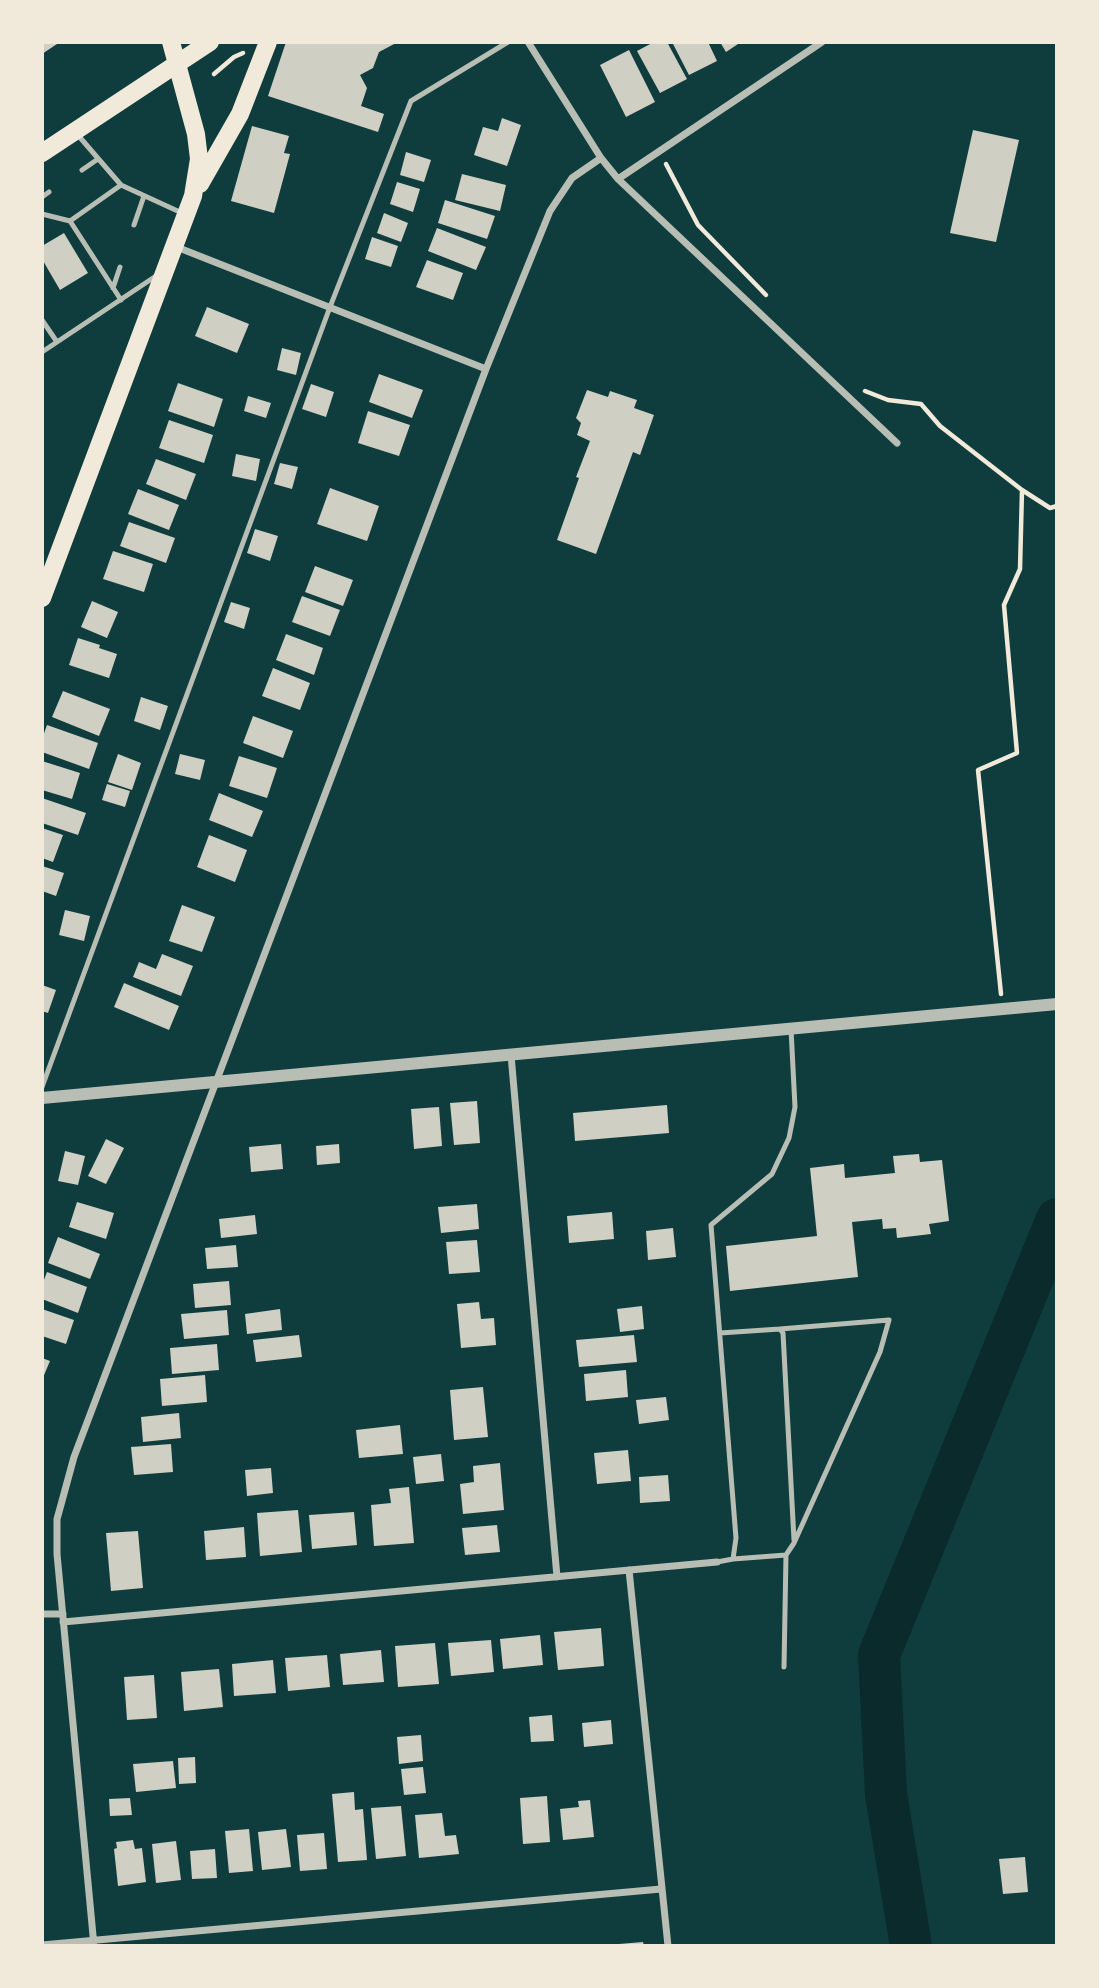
<!DOCTYPE html>
<html>
<head>
<meta charset="utf-8">
<style>
  body { margin:0 }
  #map { position:relative; width:1099px; height:1988px; overflow:hidden; background:#0f3d3e; font-family:Helvetica,sans-serif }
  canvas { display:block }
  .frame { position:absolute; inset:0; border:44px solid #f1e9da; pointer-events:none }
</style>
</head>
<body>
<div id="map">
<canvas width="1099" height="1988"></canvas>
<div class="frame"></div>
</div>
<script>
const ctx = document.querySelector('canvas').getContext('2d');
ctx.lineJoin = 'round';
const toPath = rows => new Path2D(rows.map(r => 'M' + r).join(''));
function stroke(path, color, width, dash) { ctx.strokeStyle = color; ctx.lineWidth = width; ctx.lineCap = dash ? 'butt' : 'round'; ctx.setLineDash(dash || []); ctx.stroke(path); }
function fillPath(path, color) { ctx.fillStyle = color; ctx.fill(path, 'evenodd'); }
stroke(toPath([
  [911,1946,886,1794,879,1655,1057,1219]
]), '#0a2a2b', 42);
fillPath(toPath([
  [42,42,60,42,42,54],
  [286,42,398,42,379,52,373,68,360,75,367,88,361,106,384,114,378,132,268,96],
  [654,42,667,42,687,79,660,93,637,51],
  [672,42,708,42,717,61,689,75],
  [720,42,741,42,726,52],
  [629,50,655,102,626,117,600,65],
  [502,118,521,125,507,166,474,155,483,127,498,131],
  [252,126,289,136,284,153,290,154,274,213,231,201],
  [973,130,1019,140,996,242,950,233],
  [406,152,431,160,424,182,400,175],
  [462,174,506,185,500,211,455,200],
  [397,182,420,189,413,212,390,204],
  [445,200,495,216,487,239,438,223],
  [384,213,408,223,401,242,377,233],
  [437,228,486,247,476,270,428,251],
  [64,233,88,273,60,290,42,259,42,246],
  [372,237,398,246,391,267,365,259],
  [427,260,463,273,453,300,416,287],
  [207,307,249,324,237,353,195,336],
  [282,348,301,353,296,375,277,370],
  [379,374,423,390,412,418,369,402],
  [178,383,223,399,214,427,168,411],
  [311,384,334,392,326,417,302,409],
  [587,390,608,397,610,391,637,400,634,408,654,415,640,455,633,452,596,554,557,540,579,478,576,477,590,441,577,435,581,423,576,418],
  [248,396,271,403,266,418,244,411],
  [368,411,410,425,399,456,358,443],
  [169,420,213,435,204,463,159,448],
  [236,454,260,459,256,481,232,476],
  [156,459,196,474,186,500,146,484],
  [280,463,298,467,292,489,274,484],
  [330,488,379,506,367,541,317,524],
  [138,489,179,505,169,530,128,514],
  [129,522,175,538,166,563,120,546],
  [255,529,278,536,270,561,247,553],
  [113,551,153,564,144,592,103,579],
  [315,566,353,580,343,606,305,592],
  [302,596,340,610,330,636,292,622],
  [92,601,118,612,107,638,81,627],
  [231,602,250,608,244,629,224,622],
  [286,634,323,648,314,675,276,660],
  [78,638,100,645,99,648,117,654,109,678,69,665],
  [273,668,310,683,300,710,262,696],
  [63,691,110,709,99,736,52,717],
  [141,697,168,706,160,730,134,721],
  [253,716,293,731,283,758,243,743],
  [47,725,98,743,89,769,42,752,42,739],
  [118,754,141,763,132,790,108,782],
  [180,754,205,760,200,780,175,774],
  [239,756,277,768,267,798,229,786],
  [42,761,80,773,72,799,42,790],
  [107,784,130,791,125,807,102,800],
  [219,793,263,811,252,837,209,820],
  [42,798,86,813,78,835,42,823],
  [42,828,63,835,53,862,42,858],
  [209,835,247,850,235,882,197,867],
  [42,866,64,873,56,896,42,891],
  [182,905,215,917,202,952,169,941],
  [65,910,90,916,84,941,59,935],
  [162,954,193,966,181,996,133,977,139,962,156,969],
  [124,983,179,1006,169,1030,114,1007],
  [42,985,56,990,48,1013,42,1011],
  [477,1101,480,1143,454,1145,450,1103],
  [667,1105,669,1133,575,1141,573,1113],
  [439,1107,442,1146,414,1149,411,1109],
  [106,1139,124,1148,106,1184,88,1176],
  [281,1144,283,1169,251,1172,249,1147],
  [339,1144,340,1163,317,1165,316,1146],
  [65,1151,85,1156,78,1185,58,1181],
  [919,1154,920,1162,942,1160,949,1221,929,1224,931,1234,897,1238,896,1228,883,1229,882,1219,852,1222,858,1277,730,1291,726,1246,817,1236,810,1168,844,1164,845,1178,895,1173,893,1156],
  [77,1202,114,1213,106,1239,69,1227],
  [477,1204,479,1229,441,1233,438,1207],
  [612,1212,614,1239,569,1243,567,1216],
  [255,1215,257,1234,221,1238,219,1219],
  [673,1228,676,1257,648,1260,646,1231],
  [58,1237,100,1254,90,1279,48,1263],
  [477,1240,480,1272,449,1274,446,1242],
  [236,1245,238,1267,207,1269,205,1248],
  [47,1272,87,1287,78,1313,42,1299,42,1285],
  [229,1281,231,1305,195,1308,193,1284],
  [479,1302,481,1319,494,1318,496,1345,461,1348,457,1304],
  [642,1306,644,1329,620,1332,617,1309],
  [42,1309,74,1320,66,1344,42,1336],
  [280,1309,282,1330,247,1334,245,1314],
  [227,1310,229,1335,184,1339,181,1314],
  [299,1335,302,1357,256,1362,253,1340],
  [634,1335,637,1362,579,1367,576,1340],
  [217,1344,219,1370,172,1374,170,1348],
  [42,1358,50,1361,42,1380],
  [626,1370,628,1397,586,1401,584,1374],
  [205,1375,207,1402,162,1406,160,1379],
  [483,1387,488,1437,454,1440,450,1390],
  [666,1397,669,1420,639,1424,636,1400],
  [179,1413,181,1438,143,1442,141,1417],
  [400,1425,403,1454,359,1458,356,1430],
  [171,1444,173,1472,134,1475,131,1447],
  [628,1450,631,1481,597,1484,594,1453],
  [441,1454,444,1481,416,1484,413,1457],
  [500,1463,504,1510,463,1514,460,1484,474,1482,473,1466],
  [271,1468,273,1493,247,1496,245,1470],
  [668,1475,670,1501,640,1503,639,1477],
  [409,1487,414,1543,374,1546,371,1505,391,1503,389,1489],
  [298,1510,302,1552,260,1556,257,1513],
  [354,1512,357,1545,312,1549,309,1515],
  [497,1525,500,1552,465,1555,462,1528],
  [244,1527,246,1557,206,1560,204,1531],
  [138,1531,143,1588,111,1591,106,1533],
  [601,1628,604,1666,558,1670,554,1632],
  [540,1635,543,1665,503,1669,500,1639],
  [491,1640,494,1672,451,1676,448,1643],
  [435,1643,439,1684,398,1687,395,1646],
  [381,1650,384,1682,343,1685,340,1654],
  [327,1655,330,1687,288,1691,285,1658],
  [273,1660,276,1693,234,1696,232,1664],
  [219,1669,223,1707,184,1711,181,1672],
  [154,1675,157,1718,127,1720,124,1677],
  [552,1715,554,1741,531,1742,529,1717],
  [611,1720,613,1744,584,1747,582,1723],
  [421,1735,423,1761,399,1764,397,1737],
  [195,1757,196,1783,179,1784,178,1758],
  [173,1761,176,1788,136,1792,133,1764],
  [423,1767,426,1793,404,1795,401,1769],
  [354,1792,355,1810,363,1809,367,1860,338,1862,332,1794],
  [547,1796,550,1842,523,1844,520,1798],
  [130,1798,132,1815,110,1816,109,1799],
  [590,1800,594,1837,563,1840,560,1809,579,1807,578,1801],
  [401,1806,406,1856,376,1859,371,1808],
  [442,1813,445,1836,456,1835,459,1854,419,1858,415,1815],
  [249,1829,253,1871,229,1873,225,1831],
  [286,1829,291,1867,262,1870,258,1832],
  [324,1833,327,1869,300,1871,297,1835],
  [133,1840,135,1849,142,1848,146,1882,118,1886,114,1849,117,1848,116,1842],
  [176,1841,181,1880,156,1883,152,1844],
  [215,1849,217,1878,192,1879,190,1851],
  [1025,1857,1028,1892,1003,1894,999,1859],
  [643,1942,644,1946,619,1946,619,1944]
]), '#cfcfc3');
stroke(toPath([
  [214,74,234,57,243,53],
  [666,164,698,225,766,295],
  [865,391,888,400,921,404,940,426,1022,490,1050,508,1057,506],
  [1001,994,978,770,1017,753,1004,605,1020,569,1022,490]
]), '#f1e9da', 4.5);
stroke(toPath([
  [77,134,121,185],
  [82,170,98,159],
  [42,197,49,192],
  [42,214,70,221,121,300],
  [70,221,121,185,182,213],
  [134,225,144,196],
  [113,288,120,267],
  [42,320,57,342],
  [42,352,156,276],
  [42,1087,330,307,411,101,508,42],
  [720,1333,780,1329,783,1333,794,1540],
  [733,1559,786,1555,794,1543,880,1352,889,1320,780,1329],
  [717,1562,733,1559,736,1538,711,1225,772,1174,789,1138,795,1107,791,1029],
  [784,1667,786,1555]
]), '#b8beb3', 5);
stroke(toPath([
  [528,42,601,158,618,179,897,443],
  [618,179,822,42],
  [174,246,486,369],
  [511,1055,557,1577],
  [629,1570,668,1946],
  [42,1614,63,1614],
  [63,1622,717,1562],
  [42,1945,661,1889],
  [94,1946,57,1554,57,1519,62,1501,74,1457,486,369,550,211,572,178,601,158]
]), '#b8beb3', 7);
stroke(toPath([
  [42,1098,1057,1004]
]), '#b8beb3', 12);
stroke(toPath([
  [42,153,210,42],
  [200,184,240,114,268,42],
  [42,598,193,196,199,159,196,134,171,42]
]), '#f1e9da', 18);
</script>
</body>
</html>
